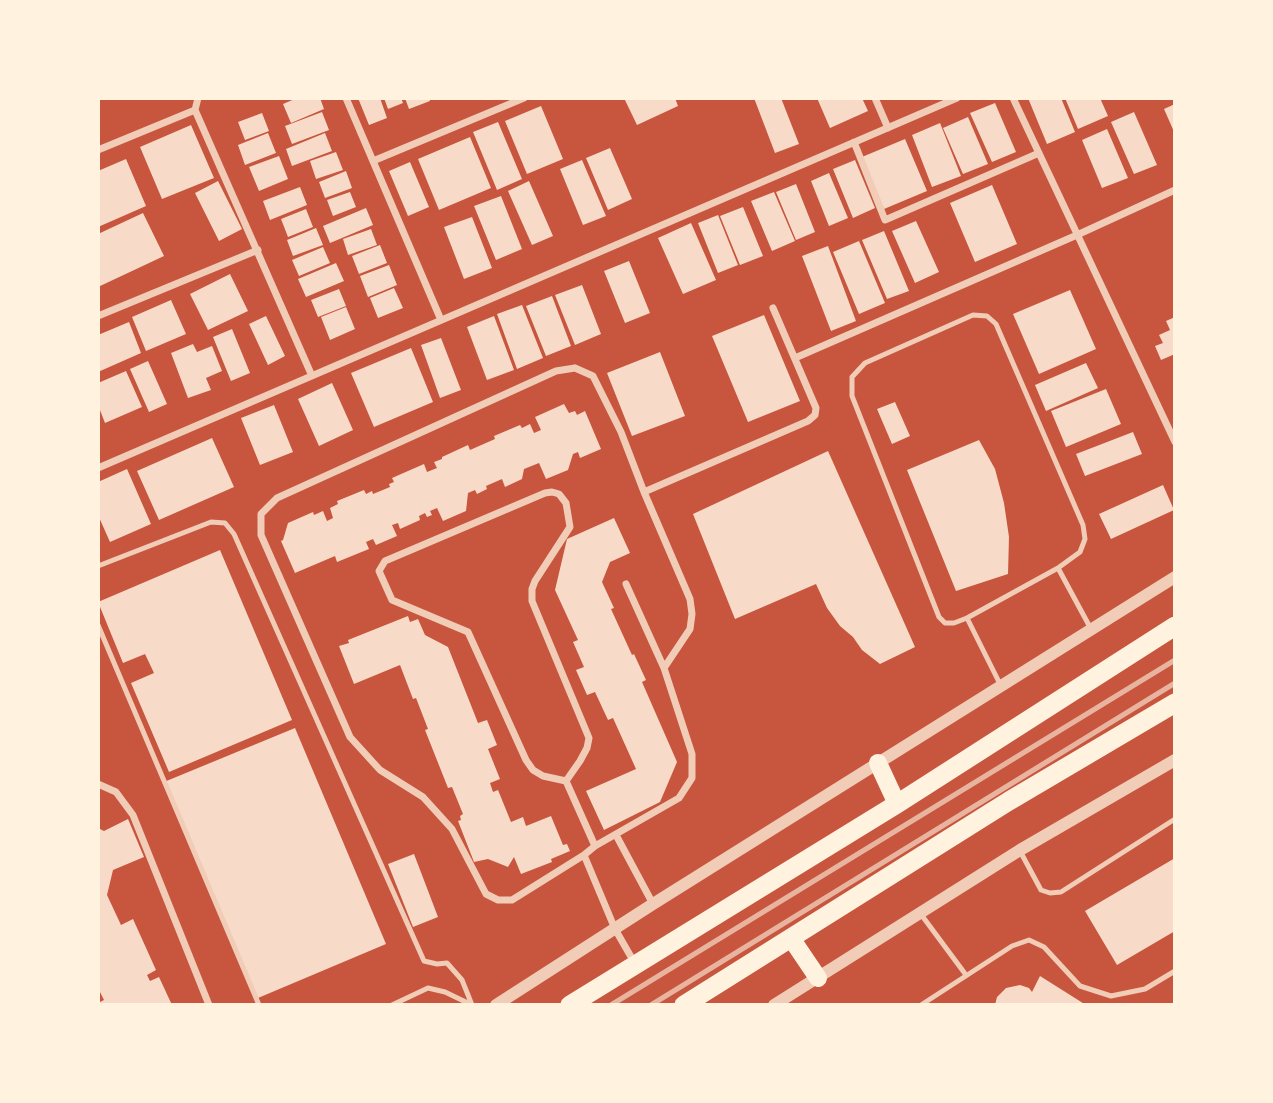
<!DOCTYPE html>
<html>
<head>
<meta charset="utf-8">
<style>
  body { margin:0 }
  #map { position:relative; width:1273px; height:1103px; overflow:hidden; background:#c8553d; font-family:"Archivo Narrow",sans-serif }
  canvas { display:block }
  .frame { position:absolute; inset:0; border:100px solid #fff3e0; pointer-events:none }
</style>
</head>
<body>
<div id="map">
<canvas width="1273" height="1103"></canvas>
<div class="frame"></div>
</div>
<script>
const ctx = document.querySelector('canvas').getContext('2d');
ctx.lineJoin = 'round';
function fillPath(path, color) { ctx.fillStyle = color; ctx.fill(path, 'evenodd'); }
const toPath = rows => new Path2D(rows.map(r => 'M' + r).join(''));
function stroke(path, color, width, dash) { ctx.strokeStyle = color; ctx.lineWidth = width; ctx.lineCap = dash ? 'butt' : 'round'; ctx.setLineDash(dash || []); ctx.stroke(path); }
fillPath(toPath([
  [297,98,320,98,324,109,291,123,283,104],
  [358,98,380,98,387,118,369,125],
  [384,98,401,98,403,103,388,109],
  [405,98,429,98,430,101,409,109],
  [624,98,675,98,678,106,637,125],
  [754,98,781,98,799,144,775,153],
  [817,98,862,98,868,111,830,128],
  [1028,98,1061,98,1075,132,1047,144],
  [1065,98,1100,98,1108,116,1078,129],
  [995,103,1016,152,992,162,970,113],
  [1175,104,1175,134,1164,109],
  [541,106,563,159,527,174,505,121],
  [322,112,329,130,292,144,285,126],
  [1134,112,1157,165,1134,174,1111,122],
  [262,113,269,131,245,140,238,122],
  [968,117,988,164,963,174,943,128],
  [498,122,522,179,497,190,473,132],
  [940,123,961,176,932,187,912,135],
  [191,125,214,178,162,199,140,147],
  [1107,129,1128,178,1102,188,1082,140],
  [268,133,276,153,245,165,238,145],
  [325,133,332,151,292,166,286,149],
  [470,137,491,188,439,210,418,159],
  [905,139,927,191,884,209,862,157],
  [610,148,632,199,608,210,586,158],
  [336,152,343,170,316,179,310,161],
  [279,156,288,179,259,191,249,167],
  [126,159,146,206,98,227,98,171],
  [582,160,606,216,583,225,560,169],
  [855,160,875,208,853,218,833,169],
  [410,162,429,207,408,216,389,171],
  [346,171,352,188,325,198,319,182],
  [829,173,848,218,829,226,811,181],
  [218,181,242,229,219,241,195,193],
  [529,181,553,236,532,245,508,191],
  [796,184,815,232,796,240,776,192],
  [992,185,1017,244,975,262,950,203],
  [300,187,307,205,270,220,263,201],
  [350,192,356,207,333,216,327,200],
  [774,192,795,241,772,251,751,201],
  [501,196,522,249,496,260,474,206],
  [743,207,763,256,740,265,720,216],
  [366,208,373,225,330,243,323,226],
  [306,209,313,227,288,237,281,219],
  [143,213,164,256,98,287,98,234],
  [718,215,738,265,718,273,698,223],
  [472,217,492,268,464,279,444,227],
  [916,221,939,272,915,283,892,231],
  [691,223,716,280,683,294,658,238],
  [316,228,323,245,293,256,287,240],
  [371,229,377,245,348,255,343,239],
  [884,231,909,291,887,299,862,240],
  [859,241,885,303,859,314,833,252],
  [380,245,387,263,359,274,352,256],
  [828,246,856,321,831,331,802,256],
  [323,247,330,263,299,276,292,260],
  [629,261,650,313,625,323,604,271],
  [336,263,344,281,306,297,298,279],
  [389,265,397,285,368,297,360,276],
  [230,274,248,311,208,330,190,294],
  [582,285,601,334,575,345,555,295],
  [394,288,403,308,378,318,370,298],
  [339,289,346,306,318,317,311,300],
  [1070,290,1096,349,1039,374,1013,314],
  [552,296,571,346,546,356,526,306],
  [171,300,186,334,146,351,132,317],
  [522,305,543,358,517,369,497,314],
  [346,307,355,329,330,340,321,317],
  [764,315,800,401,748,422,712,336],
  [266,316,285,356,268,365,249,324],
  [494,316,514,370,487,380,467,327],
  [1175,317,1175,354,1161,360,1155,346,1163,343,1159,335,1170,330,1166,321],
  [129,322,141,353,98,372,98,335],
  [232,329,250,373,231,381,213,337],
  [441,338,461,390,440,398,421,345],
  [193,344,197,352,212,346,222,371,206,378,211,390,188,398,171,353],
  [411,348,433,402,374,427,351,373],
  [660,352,685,416,632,436,607,373],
  [148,361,167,404,149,412,130,369],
  [1086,363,1098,388,1046,411,1035,385],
  [126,371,142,407,105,423,98,405,98,383],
  [332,383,353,430,319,446,298,399],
  [1106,389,1121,424,1066,447,1051,411],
  [895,402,910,436,892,444,877,409],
  [564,404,569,413,575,411,577,415,585,411,601,449,580,458,578,452,573,454,568,470,546,479,539,463,524,469,522,479,505,487,502,479,486,486,487,489,477,494,475,490,468,493,466,511,443,521,437,508,430,511,432,515,427,517,425,513,419,516,420,520,400,529,398,523,392,525,397,536,376,545,373,539,366,542,369,549,337,562,335,556,295,573,281,541,283,540,288,523,313,512,314,515,323,511,327,521,333,518,330,508,338,504,337,501,364,490,366,494,372,491,373,494,390,487,389,484,394,482,392,478,424,464,427,472,437,468,434,462,442,459,442,457,468,445,470,450,495,439,494,436,520,425,522,428,530,424,534,433,541,430,535,417],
  [274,405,293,452,260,465,241,418],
  [1133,432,1142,454,1085,476,1076,454],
  [212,438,234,487,159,520,137,471],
  [979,440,995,469,1004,503,1009,537,1008,574,956,591,907,470],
  [828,451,915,647,880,664,862,650,853,637,840,626,827,608,816,584,735,619,693,514],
  [127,469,151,524,110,542,98,515,98,482],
  [1163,485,1174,510,1111,539,1099,514],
  [614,518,630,553,610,562,602,582,614,608,611,609,632,655,634,654,646,680,642,682,677,762,660,802,604,830,586,791,636,769,613,718,608,720,595,692,587,695,576,670,584,667,573,642,578,640,555,590,567,539],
  [220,550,292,720,169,772,131,683,154,673,145,654,123,663,98,602],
  [408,616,410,622,418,619,425,635,448,647,478,723,487,720,497,745,488,749,500,779,490,783,493,792,498,790,511,822,523,817,526,826,551,816,563,845,567,844,570,851,551,859,552,862,521,874,514,857,508,867,488,859,474,862,458,821,461,820,460,816,463,814,452,787,448,788,425,730,428,729,416,698,413,699,400,665,354,684,339,646,349,643,348,640],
  [295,728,386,944,258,998,164,782],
  [128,819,144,857,113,870,107,895,121,925,133,919,156,970,147,975,150,981,159,977,172,1005,98,1005,98,1003,104,1000,99,990,98,990,98,828,104,831],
  [414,854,438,917,413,927,388,864],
  [1175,858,1175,931,1117,965,1085,911],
  [1040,976,1086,1005,995,1005,997,997,1006,988,1020,985,1029,988,1032,992]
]), '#f7dbc8');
stroke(toPath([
  [98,566,211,522,225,523,234,534,424,961,437,964,447,963,462,980,472,1005],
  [967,618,1058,568],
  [98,625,259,1005],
  [1001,686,967,618,954,623,945,623,939,617,852,396,852,377,865,363,973,315,987,316,996,324,1083,525,1085,539,1080,552,1058,568,1091,629],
  [1020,851,1041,890,1050,893,1061,892,1175,819],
  [920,913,966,975],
  [392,1005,428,988,445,992,472,1005],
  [921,1005,1012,946,1029,940,1044,947,1080,986,1111,996,1145,989,1175,971]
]), '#f1ccb7', 5);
stroke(toPath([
  [346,98,441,320],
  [875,98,888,128],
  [1013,98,1175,442],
  [195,110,312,376],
  [195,110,198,98],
  [854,142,885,220,1039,153],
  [98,150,195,110],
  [373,161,524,98],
  [98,316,258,250],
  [795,358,1077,235,1175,190],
  [575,368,593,376,621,432,644,492,690,599,692,614,690,629,664,668,692,754,692,778,679,798,595,846,584,855,512,900,498,900,486,894,452,829,423,797,380,770,350,737,261,535,261,514,277,498,556,371,575,368],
  [98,468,957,98],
  [644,492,808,421,815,415,816,408,773,308],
  [626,584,664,668],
  [566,781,580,761,587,748,589,738,532,601,532,589,535,581,570,527,566,503,559,494,552,492,545,493,385,561,379,571,392,600,468,632,526,760,533,770,543,776,566,781,595,846],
  [98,784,116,792,133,815,209,1005],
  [616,835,653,904],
  [584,855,615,929,634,962]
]), '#f1ccb7', 7);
stroke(toPath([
  [496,1005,653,904,1175,577],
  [774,1005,1020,850,1175,760]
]), '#f1ccb7', 12);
stroke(toPath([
  [878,763,897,804],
  [791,938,818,978]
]), '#fff3e0', 18);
stroke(toPath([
  [570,1005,897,804,1175,626],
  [684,1005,1009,801,1175,703]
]), '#fff3e0', 19);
stroke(toPath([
  [611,1005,1175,660],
  [651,1005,1175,683]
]), '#e9b49f', 5);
</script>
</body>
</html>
